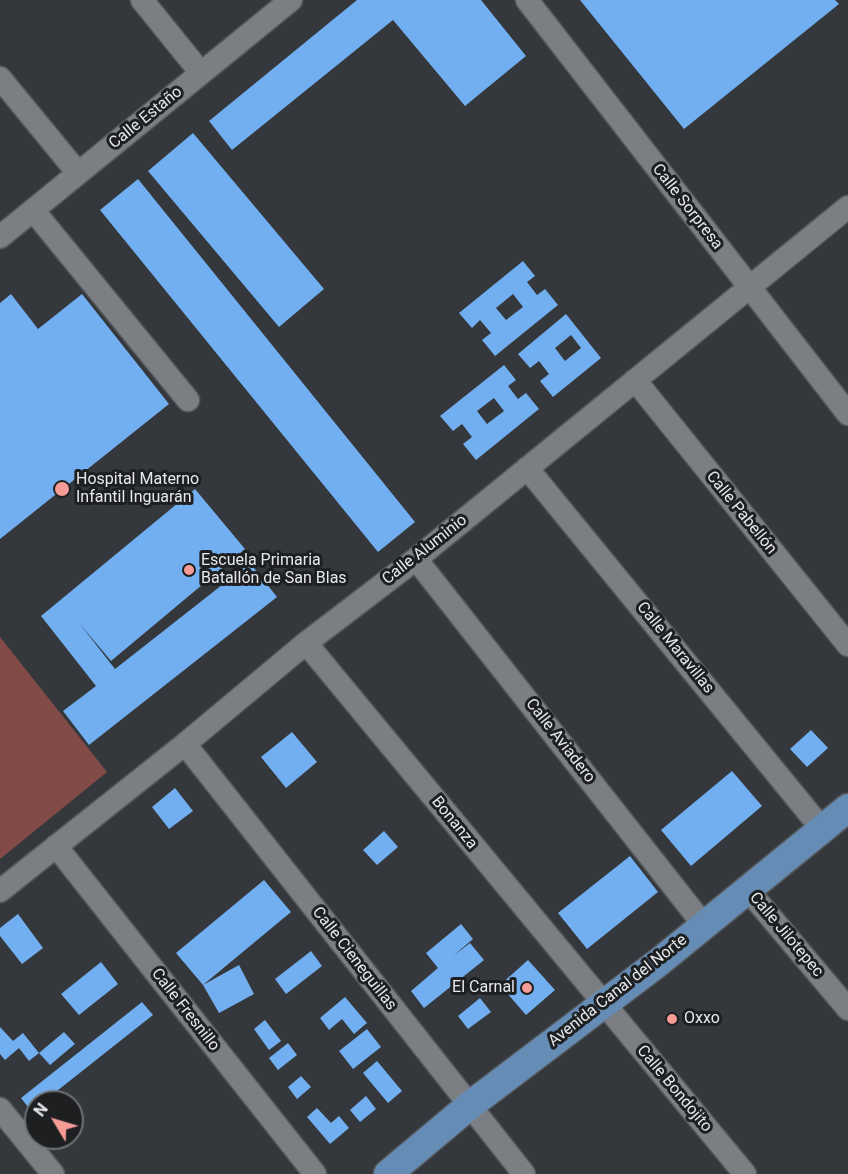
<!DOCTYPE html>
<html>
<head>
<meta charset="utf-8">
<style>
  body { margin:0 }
  #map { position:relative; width:848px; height:1174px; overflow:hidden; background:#34383c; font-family:Roboto,sans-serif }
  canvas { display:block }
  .north { position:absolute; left:24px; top:1090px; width:60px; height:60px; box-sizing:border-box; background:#1d1f21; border:2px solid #6d6f72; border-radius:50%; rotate:308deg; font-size:16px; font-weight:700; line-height:24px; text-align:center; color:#e6e8eb }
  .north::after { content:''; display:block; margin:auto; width:21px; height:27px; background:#f59c96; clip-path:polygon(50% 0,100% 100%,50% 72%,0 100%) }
</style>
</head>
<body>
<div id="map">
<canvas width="848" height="1174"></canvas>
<div class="north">N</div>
</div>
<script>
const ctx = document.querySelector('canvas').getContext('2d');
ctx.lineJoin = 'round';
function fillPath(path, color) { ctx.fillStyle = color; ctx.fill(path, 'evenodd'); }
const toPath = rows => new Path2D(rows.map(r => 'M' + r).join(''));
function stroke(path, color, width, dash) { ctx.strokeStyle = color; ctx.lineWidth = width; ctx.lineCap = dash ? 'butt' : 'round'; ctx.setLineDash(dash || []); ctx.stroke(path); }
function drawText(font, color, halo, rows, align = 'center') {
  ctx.font = font + ' Roboto,sans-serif'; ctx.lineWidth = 6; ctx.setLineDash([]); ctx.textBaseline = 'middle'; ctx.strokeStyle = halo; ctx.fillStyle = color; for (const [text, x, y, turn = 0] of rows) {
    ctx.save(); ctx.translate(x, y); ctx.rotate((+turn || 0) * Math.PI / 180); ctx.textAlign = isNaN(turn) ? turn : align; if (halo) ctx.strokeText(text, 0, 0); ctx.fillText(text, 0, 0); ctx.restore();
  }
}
fillPath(toPath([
  [0,637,107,772,0,859]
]), '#834b47');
fillPath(toPath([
  [357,0,481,0,526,56,465,106,393,20,232,150,209,121],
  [580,0,835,0,839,4,684,129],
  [193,133,324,289,279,327,148,171],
  [138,179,415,522,378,552,100,210],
  [523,261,535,276,527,282,537,295,545,289,558,305,495,356,482,340,491,333,480,320,472,328,459,313],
  [513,294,523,307,506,320,496,308],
  [11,294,38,329,82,294,169,404,0,539,0,303],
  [566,314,601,358,553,397,540,381,549,374,539,361,530,368,518,354],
  [571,335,581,348,565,361,555,348],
  [504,365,516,380,508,386,518,399,526,393,539,409,476,460,463,444,472,437,462,424,453,431,440,416],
  [494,398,504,411,487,424,477,411],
  [195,489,245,549,111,661,80,624,115,669,250,563,277,597,89,745,63,711,96,686,41,616],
  [811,730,828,748,807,767,790,749],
  [292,732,317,762,286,788,261,757],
  [732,771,762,806,691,866,661,830],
  [175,788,193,811,169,829,152,807],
  [384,831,398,847,377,865,363,850],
  [630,856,658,892,587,949,558,913],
  [264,880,291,912,203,985,239,965,254,994,219,1013,203,985,176,953],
  [18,914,43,948,22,964,0,936,0,928],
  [461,924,473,939,453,956,470,943,484,960,424,1008,411,991,438,968,426,953],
  [311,951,322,966,286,994,275,979],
  [528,960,555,990,526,1015,500,985],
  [101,962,118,984,79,1015,61,994],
  [345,997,367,1023,354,1034,342,1019,329,1030,320,1018],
  [480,998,491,1012,468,1029,458,1016],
  [142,1002,153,1015,43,1102,36,1102,36,1108,31,1111,21,1098],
  [265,1020,281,1041,269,1050,254,1029],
  [0,1027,13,1041,23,1033,39,1053,29,1061,19,1048,5,1060,0,1054],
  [367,1029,381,1047,353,1069,339,1051],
  [64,1032,75,1044,50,1065,39,1053],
  [288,1043,297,1055,278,1070,269,1058],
  [377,1061,402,1091,388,1103,363,1073],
  [301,1076,311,1087,297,1099,288,1087],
  [366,1096,376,1109,360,1122,350,1110],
  [317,1108,331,1123,339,1116,349,1128,330,1144,307,1117]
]), '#72aff0');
const minor = toPath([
  [142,0,201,73],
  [527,0,848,414],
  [0,78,78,173],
  [33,210,188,400],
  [0,237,291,0],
  [635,380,848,645],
  [527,468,822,829],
  [416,559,703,924],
  [306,643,745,1174],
  [185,744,524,1174],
  [56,846,315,1174],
  [747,889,848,1009],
  [0,891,185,744,306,643,416,559,848,207],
  [0,1109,53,1174]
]);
const major = toPath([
  [388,1174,469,1106,659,962,848,808]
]);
stroke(minor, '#55575b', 25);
stroke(major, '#55575b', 31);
stroke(minor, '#7b7f84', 22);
stroke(major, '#658cb4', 28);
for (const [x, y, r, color] of [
  [62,489,8,"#f59c96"],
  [189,570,6,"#f59c96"],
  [527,988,6,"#f59c96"],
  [672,1019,6,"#f59c96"]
]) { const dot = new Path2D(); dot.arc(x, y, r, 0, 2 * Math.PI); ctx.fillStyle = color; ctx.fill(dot); stroke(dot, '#1d1f21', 2); }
drawText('16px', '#e6e8eb', '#1d1f21', [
  ["Calle Estaño",146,118,-39],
  ["Calle Sorpresa",687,207,52],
  ["Calle Pabellón",741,513,51],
  ["Calle Aluminio",425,550,-38],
  ["Calle Maravillas",675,648,51],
  ["Calle Aviadero",560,741,52],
  ["Bonanza",454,823,51],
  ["Calle Jilotepec",786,935,50],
  ["Calle Cieneguillas",354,959,52],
  ["Avenida Canal del Norte",618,991,-38],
  ["Calle Fresnillo",185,1010,52],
  ["Calle Bondojito",674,1089,50]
]);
drawText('16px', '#e6e8eb', '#1d1f21', [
  ["Hospital Materno",76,480],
  ["Infantil Inguarán",76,498],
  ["Escuela Primaria",201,561],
  ["Batallón de San Blas",201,579],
  ["El Carnal",515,988,"right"],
  ["Oxxo",684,1019]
], 'left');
</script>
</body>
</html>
